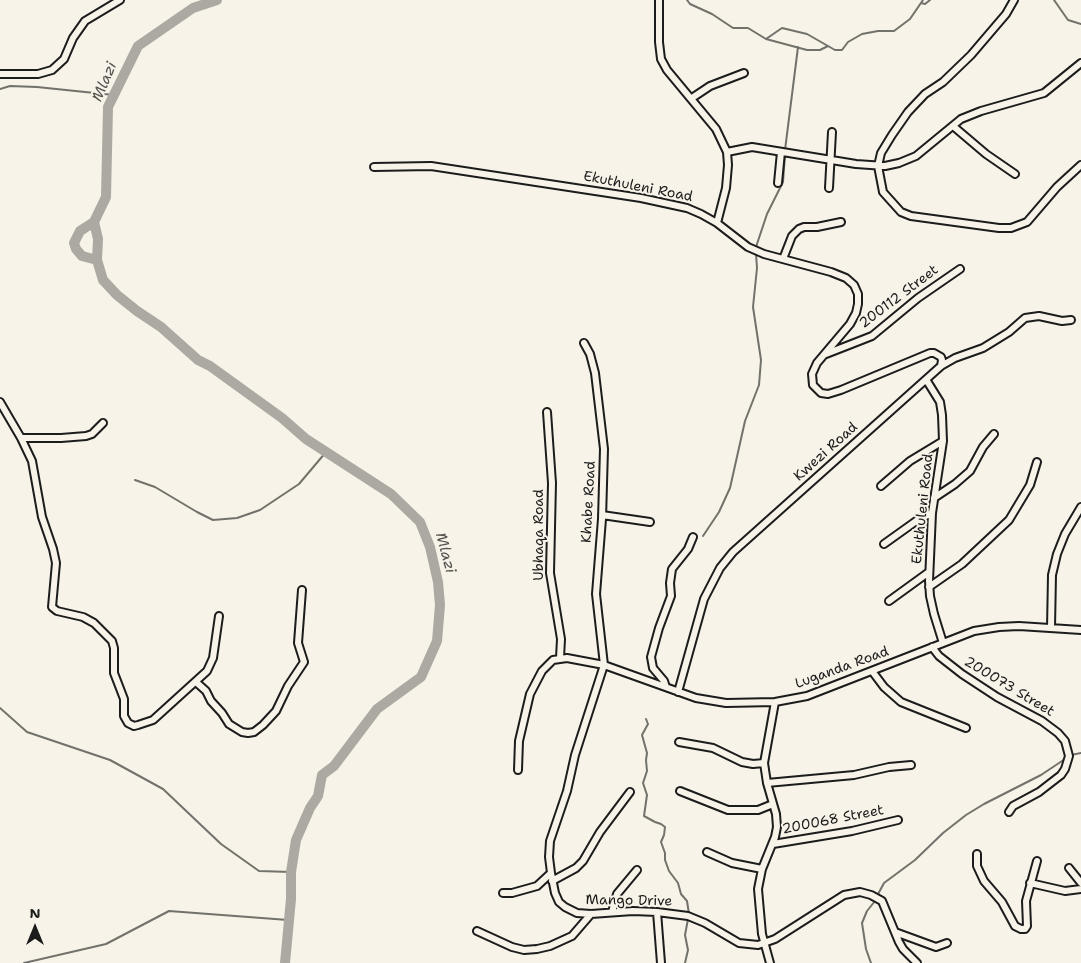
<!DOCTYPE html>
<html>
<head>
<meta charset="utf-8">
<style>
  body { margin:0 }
  #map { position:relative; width:1081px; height:963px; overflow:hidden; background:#f7f3e8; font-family:"Shantell Sans",sans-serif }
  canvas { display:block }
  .north { position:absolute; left:10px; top:903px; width:50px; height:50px; -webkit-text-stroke:4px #f7f3e8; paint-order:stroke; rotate:0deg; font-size:14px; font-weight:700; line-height:20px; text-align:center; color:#1c1c1c }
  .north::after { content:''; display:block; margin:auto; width:18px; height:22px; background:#1c1c1c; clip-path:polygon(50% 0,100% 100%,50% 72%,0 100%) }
</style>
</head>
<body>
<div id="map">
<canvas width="1081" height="963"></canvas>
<div class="north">N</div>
</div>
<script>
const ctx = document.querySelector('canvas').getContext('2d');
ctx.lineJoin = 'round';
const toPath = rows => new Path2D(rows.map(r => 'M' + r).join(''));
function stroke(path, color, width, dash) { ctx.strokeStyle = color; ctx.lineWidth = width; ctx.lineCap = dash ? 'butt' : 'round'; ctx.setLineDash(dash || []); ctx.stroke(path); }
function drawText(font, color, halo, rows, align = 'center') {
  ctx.font = font + ' "Shantell Sans",sans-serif'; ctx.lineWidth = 4; ctx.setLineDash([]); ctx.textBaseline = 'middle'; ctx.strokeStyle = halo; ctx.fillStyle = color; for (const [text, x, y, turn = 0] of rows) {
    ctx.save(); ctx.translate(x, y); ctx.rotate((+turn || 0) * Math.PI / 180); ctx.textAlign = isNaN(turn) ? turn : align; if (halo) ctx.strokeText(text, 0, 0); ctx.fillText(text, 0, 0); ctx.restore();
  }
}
stroke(toPath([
  [687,0,690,4,712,14,733,28,748,28,766,39,782,28,807,34,835,50,842,50,848,42,862,34,878,31,894,31,910,19,923,0],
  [1054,0,1068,20,1081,24],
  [921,3,925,4,930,0],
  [766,39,807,50,820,50,828,46],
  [0,89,10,86,37,87,114,95],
  [785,150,798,47],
  [756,247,767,214,783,182,785,155],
  [135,480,155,487,197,512,213,520,237,518,260,510,299,484,326,452],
  [703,536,719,512,730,488,745,421,759,385,761,360,753,307,757,268,756,254],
  [0,708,27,732,110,760,163,789,221,844,259,871,291,872],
  [646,719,648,724,642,735,647,753,646,760,647,771,643,783,647,795,644,816,655,822,661,824,665,827,664,835,661,842,665,853,665,860,669,871,678,883,681,894,687,901,689,914],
  [1071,755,1081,753],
  [877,896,884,883,915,860,943,833,966,815,984,804,1041,775,1065,759],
  [24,963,106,944,169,911,288,920],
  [685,963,688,950,685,935,688,919],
  [871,963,866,949,862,923,867,911,875,901]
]), '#72716c', 2);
stroke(toPath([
  [217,0,193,8,138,46,108,107,106,197,94,222,98,239,97,260,103,280,117,295,137,311,161,327,198,360,210,366,282,418,306,439,391,494,420,522,430,547,438,582,440,605,437,641,421,677,377,709,334,766,322,775,318,796,310,808,296,840,291,872,291,899,285,963],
  [94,222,80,231,74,243,76,249,82,256,97,260]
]), '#aca9a2', 10);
const minor = toPath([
  [659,0,659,42,661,59,667,70,716,129,727,152,728,165,726,188,717,223],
  [1014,0,1006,14,971,55,943,82,925,94,908,112,892,135,881,153,878,166,883,192,901,212,911,216,999,228,1011,228,1027,222,1057,187,1081,165],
  [0,74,38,74,52,70,64,59,73,38,85,21,120,0],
  [692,98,710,86,744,73],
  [953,126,986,154,1015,174],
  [727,152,752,147,856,164,885,166,899,163,916,156,961,119,981,111,1044,93,1081,63],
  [374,167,431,166,641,198,687,208,701,214,717,223,748,247,764,254,831,272,846,278,854,285,858,294,858,304,856,313,850,324,817,363,812,374,813,385,821,393,828,394,841,390,930,353,934,353,941,357,942,360,941,366],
  [778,183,781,152],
  [829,188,832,132],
  [783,259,792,236,799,229,804,227,817,227,841,222],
  [584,343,590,354,595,373,604,449,602,519,596,594,604,665,575,755,567,791,550,841,549,857,551,873,555,893,559,902,565,907,577,913,591,914,633,911,657,912,688,916,705,923,739,943,758,945,775,939,844,895,860,892,871,895,882,901,899,942,903,949,917,963],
  [826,354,872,336,918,298,960,269],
  [927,381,940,402,942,415,943,441,932,513,929,581,930,596,934,614,943,643],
  [0,402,21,438,32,461,42,517,53,549,56,563,52,607,57,611,83,617,94,623,112,641,114,648,114,673,124,699,124,716,128,723,134,726,138,725,153,720,207,671,213,658,219,616],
  [547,412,552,483,550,573,561,639,560,658],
  [21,438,61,438,86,436,92,434,103,423],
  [881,486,910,461,943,441],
  [934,498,955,484,970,471,983,447,994,434],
  [602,515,650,522],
  [884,544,919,519,932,513],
  [929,587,962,564,1009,520,1030,485,1037,462],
  [889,601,929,572],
  [1051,628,1052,575,1057,554,1065,534,1081,507],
  [932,647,939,656,962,674,997,697,1042,721,1058,733,1065,741,1069,756,1065,769,1061,775,1039,792,1013,806,1009,812],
  [872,671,884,687,901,702,966,728],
  [196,682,206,691,211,701,222,713,229,724,242,732,248,733,254,732,263,725,276,711,288,686,304,662,298,643,302,590],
  [666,687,664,681,653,668,651,657,659,628,671,596,670,583,672,569,688,549,693,537],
  [678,692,704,599,720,568,733,552,941,366,955,358,983,348,1009,332,1025,318,1039,316,1062,321,1071,320],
  [679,742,713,748,742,762,753,764,764,763],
  [518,770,519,741,530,694,542,671,553,660,567,658,604,665,696,698,726,703,775,702,807,696,974,631,999,627,1019,626,1081,630],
  [767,783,854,775,889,767,911,765],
  [680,791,728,810,758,810,773,804],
  [773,844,852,831,898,820],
  [707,852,732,863,762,869],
  [977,854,977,866,984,881,1002,902,1015,926,1021,929,1025,929,1027,926,1026,901,1037,861],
  [1069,868,1081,883],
  [552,881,576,868,583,861,600,832,630,792],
  [1030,883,1065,891,1081,889],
  [503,893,512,893,537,886,551,873],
  [612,912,617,894,637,870],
  [657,912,661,963],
  [477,931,512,947,524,950,537,949,550,946,572,936,591,914],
  [895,932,936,947,947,943],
  [770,963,762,934,758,889,762,869,775,837,777,827,776,814,767,783,764,763,775,702]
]);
stroke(minor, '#1c1c1c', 10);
stroke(minor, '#f7f3e8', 6);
drawText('14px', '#1c1c1c', '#f7f3e8', [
  ["Ekuthuleni Road",638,187,11],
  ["200112 Street",899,297,-37],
  ["Kwezi Road",826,452,-42],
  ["Khabe Road",589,502,-87],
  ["Ekuthuleni Road",923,509,-84],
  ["Ubhaqa Road",539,535,-90],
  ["Luganda Road",842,668,-20],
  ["200073 Street",1009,687,31],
  ["200068 Street",833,820,-11],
  ["Mango Drive",629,901,1]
]);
drawText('italic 15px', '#565452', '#f7f3e8', [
  ["Mlazi",105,82,-67],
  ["Mlazi",445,553,75]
]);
</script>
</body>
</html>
